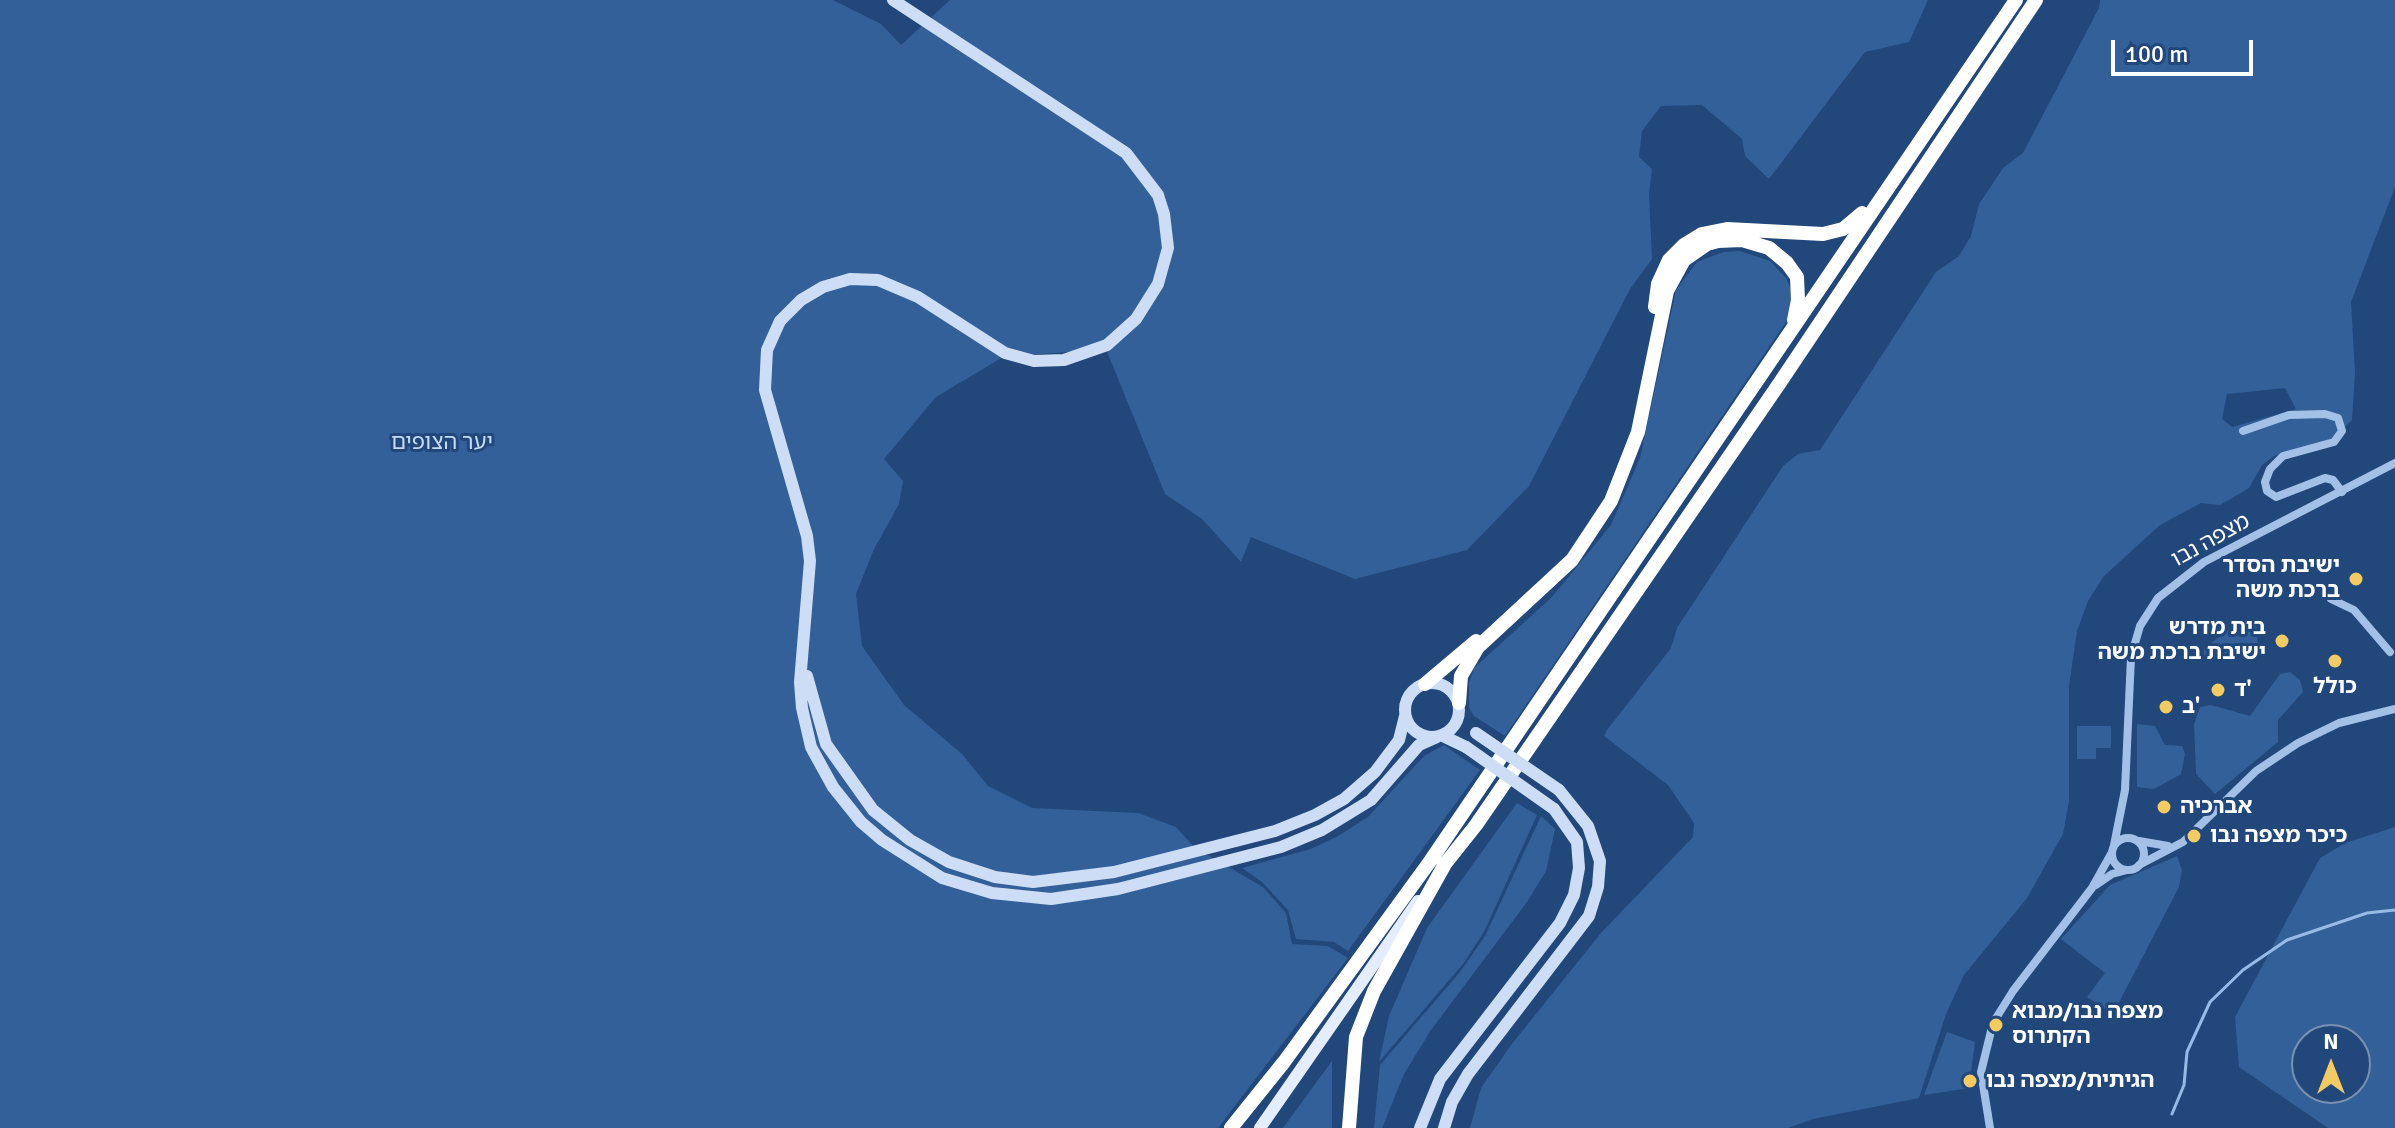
<!DOCTYPE html>
<html>
<head>
<meta charset="utf-8">
<style>
  body { margin:0 }
  #map { position:relative; width:2395px; height:1128px; overflow:hidden; background:#21477b; font-family:Signika,sans-serif }
  canvas { display:block }
  .north { position:absolute; left:2291px; top:1024px; width:80px; height:80px; box-sizing:border-box; background:#21477b; border:2px solid #7a91b0; border-radius:50%; rotate:0deg; font-size:22px; font-weight:700; line-height:32px; text-align:center; color:#fff }
  .north::after { content:''; display:block; margin:auto; width:28px; height:36px; background:#f2cb64; clip-path:polygon(50% 0,100% 100%,50% 72%,0 100%) }
  .scale { position:absolute; left:2111px; top:40px; width:142px; height:36px; box-sizing:border-box; border:4px solid #fff; border-top:0; padding-left:10px; font-size:24px; line-height:28px; white-space:nowrap; color:#fff; -webkit-text-stroke:6px #21477b; paint-order:stroke }
</style>
</head>
<body>
<div id="map">
<canvas width="2395" height="1128"></canvas>
<div class="north">N</div>
<div class="scale">100 m</div>
</div>
<script>
const ctx = document.querySelector('canvas').getContext('2d');
ctx.lineJoin = 'round';
function fillPath(path, color) { ctx.fillStyle = color; ctx.fill(path, 'evenodd'); }
const toPath = rows => new Path2D(rows.map(r => 'M' + r).join(''));
function stroke(path, color, width, dash) { ctx.strokeStyle = color; ctx.lineWidth = width; ctx.lineCap = dash ? 'butt' : 'round'; ctx.setLineDash(dash || []); ctx.stroke(path); }
function drawText(font, color, halo, rows, align = 'center') {
  ctx.font = font + ' Signika,"Noto Sans Hebrew",sans-serif'; ctx.lineWidth = 6; ctx.setLineDash([]); ctx.textBaseline = 'middle'; ctx.strokeStyle = halo; ctx.fillStyle = color; for (const [text, x, y, turn = 0] of rows) {
    ctx.save(); ctx.translate(x, y); ctx.rotate((+turn || 0) * Math.PI / 180); ctx.textAlign = isNaN(turn) ? turn : align; if (halo) ctx.strokeText(text, 0, 0); ctx.fillText(text, 0, 0); ctx.restore();
  }
}
fillPath(toPath([
  [0,0,833,0,881,24,901,45,950,0,1928,0,1909,42,1865,52,1769,179,1745,156,1742,139,1702,105,1661,106,1642,131,1639,157,1652,169,1649,195,1652,259,1630,289,1529,486,1467,550,1355,579,1251,537,1241,562,1202,519,1165,494,1106,349,1003,357,936,397,884,459,903,481,899,504,874,549,856,594,862,646,904,705,962,754,988,786,1032,808,1138,813,1176,827,1194,847,1263,887,1286,913,1292,944,1328,946,1348,958,1218,1128,0,1128],
  [2100,0,2395,0,2395,187,2351,302,2355,373,2352,420,2332,439,2274,456,2262,465,2249,488,2220,505,2201,503,2160,525,2104,576,2088,601,2077,631,2069,686,2069,801,2063,834,2027,898,1964,975,1946,1014,1919,1098,1813,1119,1788,1128,1470,1128,1481,1088,1511,1045,1601,933,1693,837,1694,823,1668,785,1604,736,1607,730,1671,648,1677,628,1783,466,1798,454,1820,450,1936,272,1959,256,1971,236,1979,204,2003,168,2023,153,2099,8],
  [2285,388,2296,409,2232,427,2222,419,2227,394],
  [1740,251,1770,261,1786,278,1792,292,1788,319,1505,736,1474,716,1469,708,1469,683,1474,668,1552,597,1611,525,1640,458,1676,290,1697,262,1723,252],
  [2256,619,2258,653,2203,660,2204,649,2226,631],
  [2290,672,2300,680,2303,692,2278,720,2278,742,2215,794,2196,774,2194,724,2200,707,2211,705,2250,716,2280,674],
  [2137,724,2155,726,2165,745,2182,746,2185,754,2181,774,2154,789,2137,787],
  [2111,726,2111,748,2096,748,2096,759,2077,759,2077,726],
  [1444,745,1480,770,1348,951,1334,942,1296,939,1288,910,1262,882,1242,868,1311,849,1338,836,1368,817,1424,756],
  [1517,803,1537,815,1484,932,1463,964,1379,1062,1389,1016,1427,928],
  [1541,816,1555,829,1546,871,1527,902,1431,1030,1404,1074,1382,1128,1374,1128,1380,1065,1460,972,1485,936],
  [2395,827,2395,1128,2328,1128,2239,1067,2235,1017,2320,858,2345,843],
  [2307,1040,2355,1040,2355,1088,2307,1088],
  [2177,856,2182,870,2179,887,2113,1014,2087,997,2105,973,2061,939,2110,885],
  [1947,1032,1975,1042,1969,1088,1924,1095],
  [1332,1061,1332,1128,1283,1128]
]), '#346099');
stroke(toPath([
  [2172,1114,2184,1085,2187,1052,2210,1002,2243,970,2287,940,2367,913,2395,910]
]), '#96bbe7', 3);
stroke(toPath([
  [2243,431,2289,415,2325,414,2338,418,2342,431,2334,442,2283,456,2270,469,2265,482,2267,491,2276,497,2325,478,2333,480,2342,492],
  [2331,599,2354,610,2390,652],
  '2112 854a16 16 0 1 1 32 0a16 16 0 1 1-32 0Z',
  [2139,841,2168,846],
  [2114,845,2125,790,2131,657,2140,626,2158,598,2204,562,2395,463],
  [2139,865,2183,842,2256,771,2298,743,2339,723,2395,709],
  [2096,885,2112,874,2127,870],
  [1990,1128,1981,1072,1993,1023,2013,991,2092,888,2111,854]
]), '#a3c0e6', 8);
stroke(toPath([
  [893,0,1126,153,1158,195,1164,214,1168,248,1158,284,1136,319,1107,345,1064,360,1034,361,1005,353,918,297,878,280,850,279,823,287,801,300,780,321,767,350,765,390,807,536,810,561,800,682,802,708,811,747,833,787,861,822,882,840,942,878,992,893,1051,899,1118,889,1281,847,1322,830,1371,800,1419,745,1437,737],
  [807,676,826,744,873,810,910,840,949,862,995,877,1033,882,1114,872,1275,831,1315,815,1344,799,1375,772,1399,740,1405,716],
  '1405 710a27 27 0 1 1 54 0a27 27 0 1 1-54 0Z',
  [1443,736,1466,747],
  [1420,1128,1440,1079,1560,923,1574,895,1579,868,1577,842,1554,809],
  [1444,1128,1452,1102,1468,1074,1589,916,1598,887,1600,861,1588,826,1559,790]
]), '#ccddf5', 12);
stroke(toPath([
  [1260,1128,1418,901]
]), '#e3edfd', 12);
stroke(toPath([
  [1655,307,1658,284,1669,260,1684,245,1702,234,1727,229,1823,234,1843,229,1862,213],
  [1425,684,1476,641],
  [1459,703,1461,676,1478,647,1572,560,1611,501,1638,432,1667,291,1684,260,1707,244,1718,241,1742,240,1769,248,1787,263,1797,277,1798,300,1794,320],
  [1231,1128,1284,1062,1431,860,2016,0],
  [1349,1128,1356,1037,1374,991,1445,864,1476,825,1779,384,2036,0]
]), '#fff', 14);
stroke(toPath([
  [1476,733,1559,790],
  [1466,747,1554,809]
]), '#ccddf5', 12);
for (const [x, y, r, color] of [
  [2356,579,8,"#f2cb64"],
  [2282,641,8,"#f2cb64"],
  [2335,661,8,"#f2cb64"],
  [2218,690,8,"#f2cb64"],
  [2166,707,8,"#f2cb64"],
  [2164,807,8,"#f2cb64"],
  [2194,836,8,"#f2cb64"],
  [1996,1025,8,"#f2cb64"],
  [1970,1081,8,"#f2cb64"]
]) { const dot = new Path2D(); dot.arc(x, y, r, 0, 2 * Math.PI); ctx.fillStyle = color; ctx.fill(dot); stroke(dot, '#21477b', 3); }
drawText('22px', '#c6daf4', '#21477b', [
  ["יער הצופים",442,443]
]);
drawText('22px', '#fff', '#21477b', [
  ["מצפה נבו",2211,541,-29]
]);
drawText('bold 22px', '#fff', '#21477b', [
  ["ישיבת הסדר",2340,566,"right"],
  ["ברכת משה",2340,591,"right"],
  ["בית מדרש",2266,628,"right"],
  ["ישיבת ברכת משה",2266,653,"right"],
  ["כולל",2335,687,"center"],
  ["ד'",2234,690],
  ["ב'",2182,707],
  ["אברכיה",2180,807],
  ["כיכר מצפה נבו",2210,836],
  ["מצפה נבו/מבוא",2012,1012],
  ["הקתרוס",2012,1037],
  ["הגיתית/מצפה נבו",1986,1081]
], 'left');
</script>
</body>
</html>
